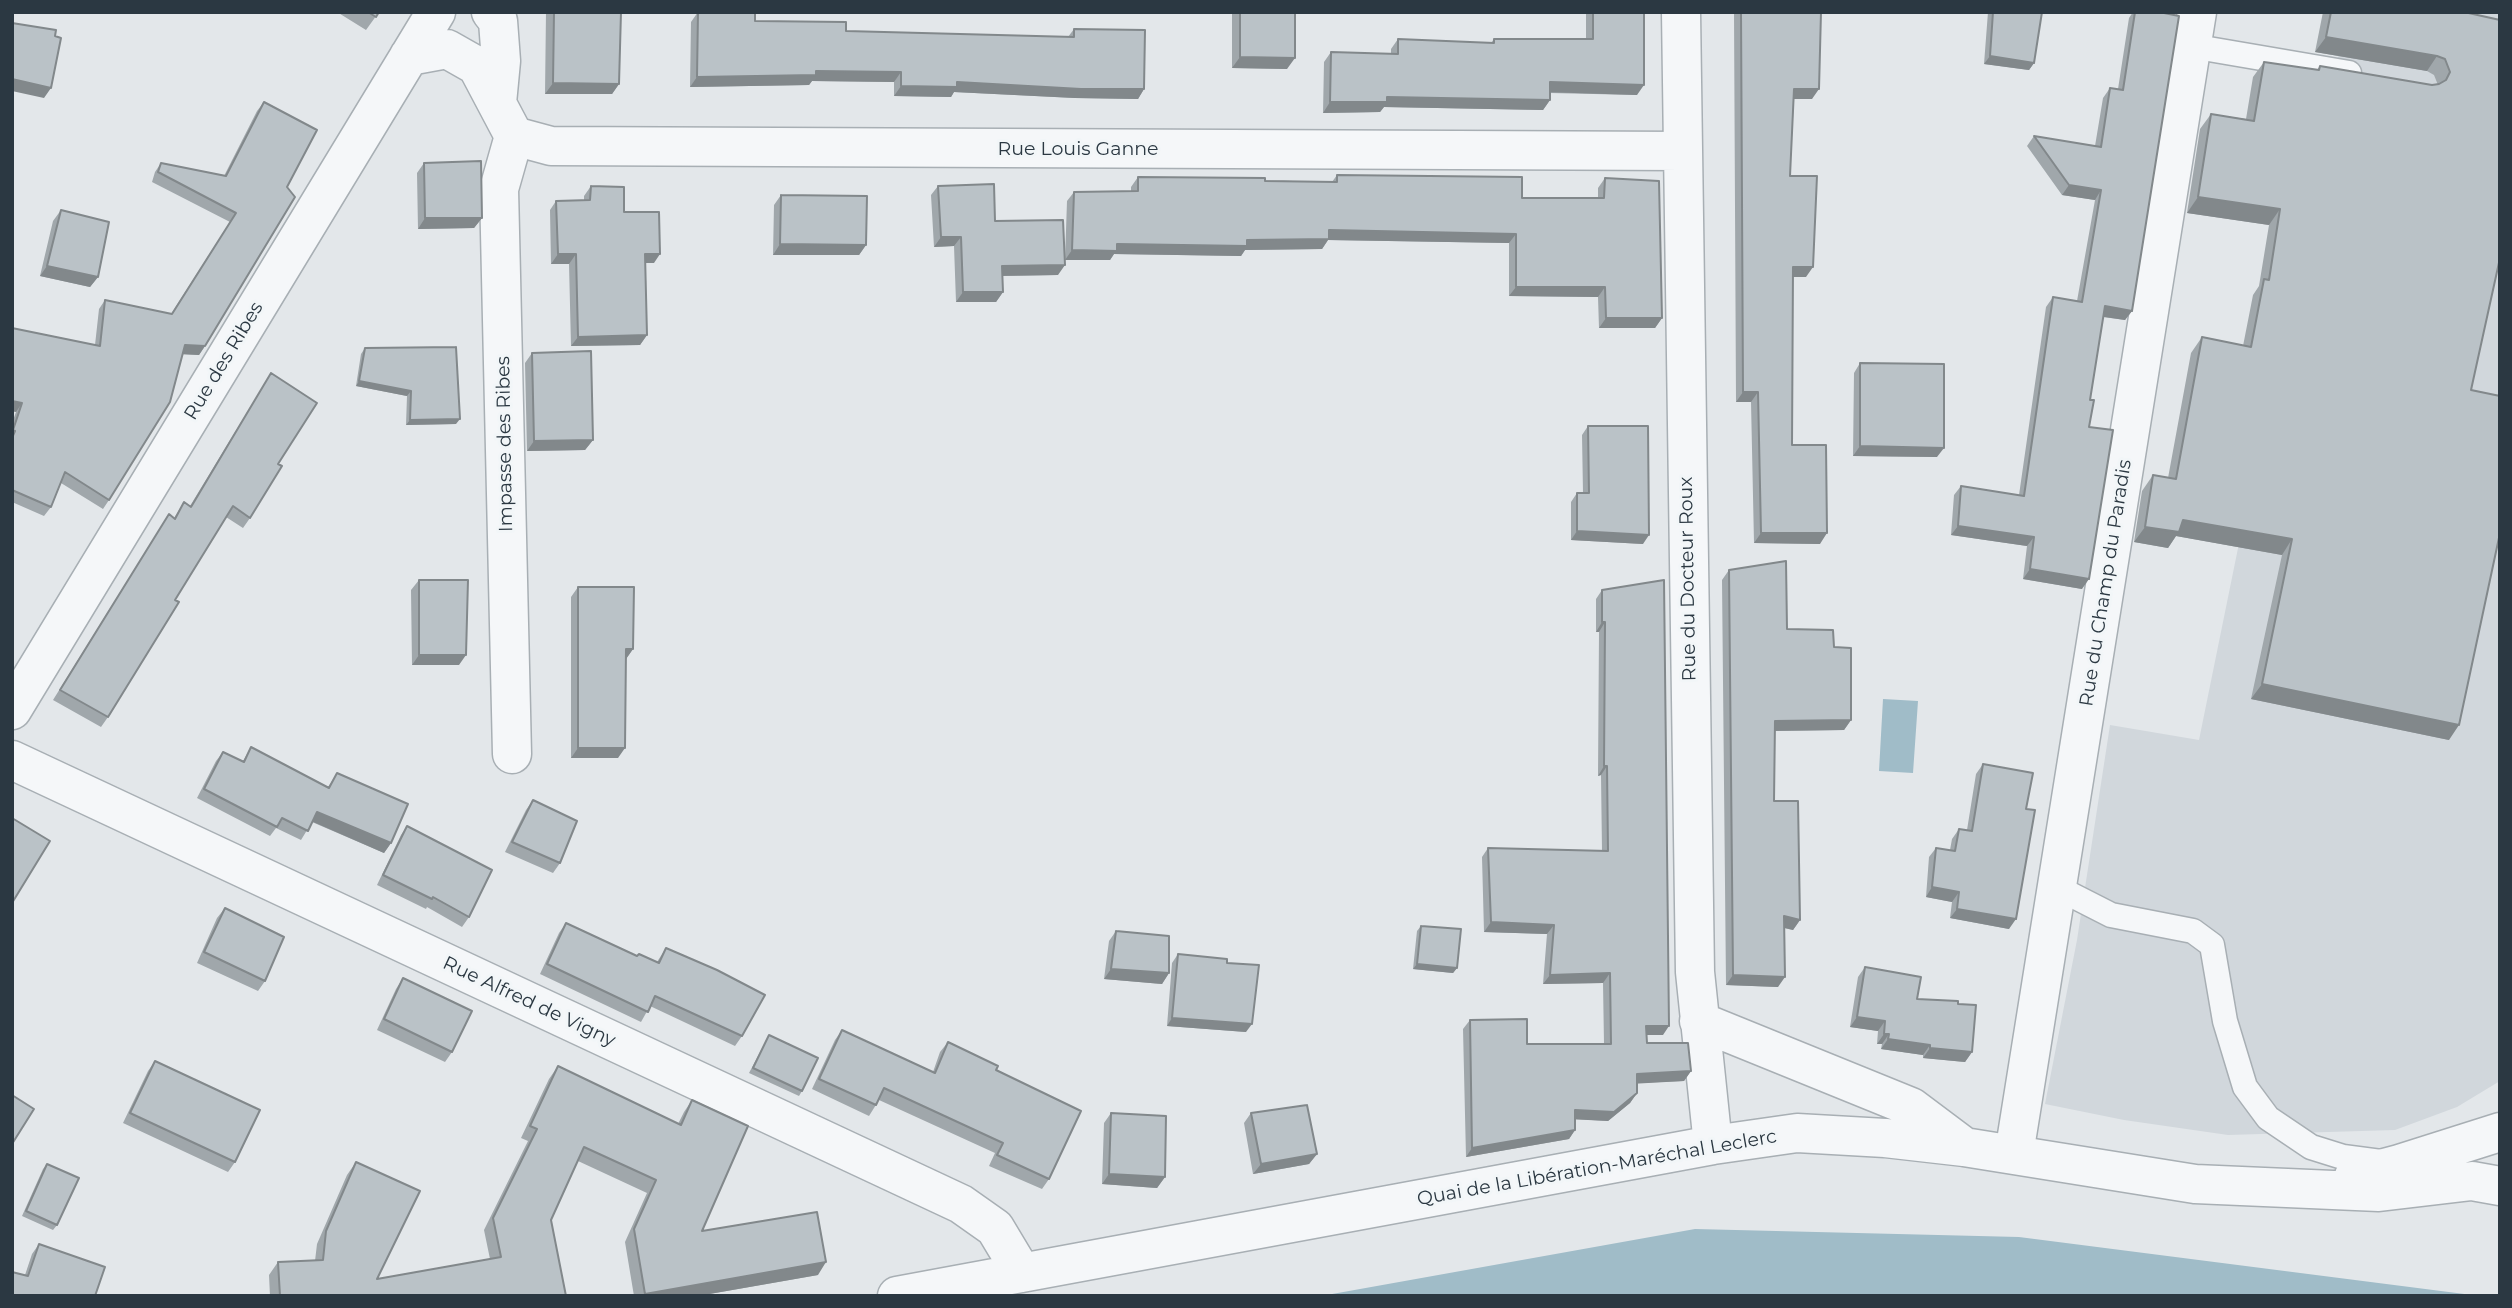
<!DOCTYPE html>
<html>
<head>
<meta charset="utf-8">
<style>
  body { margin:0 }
  #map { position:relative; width:2512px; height:1308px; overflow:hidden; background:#e3e7ea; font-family:Montserrat,sans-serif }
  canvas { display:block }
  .frame { position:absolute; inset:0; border:14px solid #2b3842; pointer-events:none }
</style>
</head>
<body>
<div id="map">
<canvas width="2512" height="1308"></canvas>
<div class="frame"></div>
</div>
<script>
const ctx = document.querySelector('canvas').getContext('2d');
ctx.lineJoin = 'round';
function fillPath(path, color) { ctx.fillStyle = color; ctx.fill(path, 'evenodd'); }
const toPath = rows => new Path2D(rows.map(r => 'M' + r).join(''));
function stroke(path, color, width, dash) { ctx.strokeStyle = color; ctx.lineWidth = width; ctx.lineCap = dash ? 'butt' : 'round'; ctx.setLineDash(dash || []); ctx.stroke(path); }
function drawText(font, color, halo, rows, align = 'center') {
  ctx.font = font + ' Montserrat,sans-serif'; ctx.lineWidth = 6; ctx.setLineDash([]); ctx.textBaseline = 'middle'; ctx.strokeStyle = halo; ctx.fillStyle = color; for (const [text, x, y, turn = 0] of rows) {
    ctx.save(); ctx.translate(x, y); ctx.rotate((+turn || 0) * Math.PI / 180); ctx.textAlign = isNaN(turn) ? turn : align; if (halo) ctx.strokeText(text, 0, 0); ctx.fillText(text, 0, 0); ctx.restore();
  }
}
fillPath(toPath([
  [2347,12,2500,12,2500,1081,2457,1107,2395,1130,2228,1135,2124,1120,2045,1104,2077,940,2110,725,2199,740]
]), '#d1d7dc');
fillPath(toPath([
  [1883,699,1918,701,1913,773,1879,771],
  [1695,1229,2019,1237,2480,1296,1321,1296]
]), '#a0bcc8');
const lane = toPath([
  [2191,46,2349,73],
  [2058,888,2111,915,2193,931,2212,945,2225,1021,2245,1087,2268,1118,2311,1147,2343,1157,2381,1162]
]);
const street = toPath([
  [491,12,498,21,501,61,497,103],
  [1681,12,1695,972,1713,1145],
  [409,56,447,49,477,66,514,136,551,146,1682,151],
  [12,710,436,12],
  [512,754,499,189,514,136],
  [12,760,961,1204,995,1228,1022,1273],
  [1699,1021,1911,1107,1963,1146],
  [2014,1154,2197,12],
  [2354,1176,2399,1164,2500,1132],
  [897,1296,1713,1145,1797,1133,1885,1138,1964,1147,2195,1184,2379,1192,2472,1181,2500,1186]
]);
stroke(lane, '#a8afb4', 27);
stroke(street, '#a8afb4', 41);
stroke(lane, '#f5f7f9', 24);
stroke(street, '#f5f7f9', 38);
fillPath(toPath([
  [337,12,379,12,366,30],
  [546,12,621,12,619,84,612,94,545,94],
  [698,12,755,21,846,31,1068,37,1074,29,1144,89,1138,99,1075,98,954,92,951,97,894,96,894,82,812,81,809,85,690,87,691,22],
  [1232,12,1295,12,1287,69,1232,68],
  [1586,12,1644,12,1637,95,1550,93,1550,100,1543,110,1384,107,1380,112,1323,113,1324,62,1331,52,1391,54,1391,49,1398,39,1491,43,1494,39,1586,39],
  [1734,12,1821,12,1812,99,1794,99,1790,176,1806,277,1793,277,1792,445,1820,544,1754,543,1751,402,1736,402],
  [1988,12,2042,12,2034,63,2029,70,1984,64],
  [2133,12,2159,12,2132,311,2125,320,2103,317,2090,400,2082,589,2023,579,2027,546,1951,535,1954,495,1961,486,2019,495,2046,307,2053,297,2077,301,2095,200,2062,195,2027,146,2034,136,2095,146,2103,98,2110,88,2118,89,2129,18],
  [2323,12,2464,12,2471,390,2449,740,2251,699,2282,555,2176,536,2168,548,2134,542,2142,491,2153,475,2168,478,2191,353,2202,337,2243,346,2253,295,2259,286,2269,225,2187,213,2200,129,2211,114,2246,119,2253,77,2264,62,2317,70,2320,66,2432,85,2438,85,2434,75,2427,71,2315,52],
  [264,102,287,187,205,346,199,355,182,354,109,500,103,509,61,483,51,507,44,516,12,502,12,423,16,412,12,411,12,328,95,345,99,309,105,300,171,314,230,222,152,182,155,172,161,163,224,176,257,111],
  [424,163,482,218,474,228,418,229,417,173],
  [1337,175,1522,198,1598,198,1598,188,1605,178,1662,318,1655,328,1599,328,1598,297,1509,296,1509,243,1328,240,1322,249,1245,250,1241,256,1114,254,1110,260,1065,260,1067,201,1074,192,1131,191,1131,187,1138,177,1332,182],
  [591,186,624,212,654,263,645,263,647,335,640,345,571,346,569,264,551,264,550,210,556,201,584,200,584,196],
  [938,186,995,221,1058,275,1002,276,1003,292,996,302,956,302,954,246,934,247,931,195],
  [781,195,866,245,859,255,773,255,774,205],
  [61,210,98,277,90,287,40,276,53,221],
  [365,348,456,424,406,425,407,396,356,386,361,354],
  [532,353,593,440,585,450,527,451,525,363],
  [1860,363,1937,457,1853,456,1854,373],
  [271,373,278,464,250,518,243,528,226,517,175,600,108,717,101,727,53,700,162,525,169,514,174,518,184,502,190,506],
  [1588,426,1643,544,1571,540,1571,502,1577,493,1583,493,1582,435],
  [1729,570,1787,629,1834,647,1851,720,1844,730,1775,731,1774,801,1800,920,1793,930,1784,928,1778,987,1726,985,1722,580],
  [419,580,459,665,412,665,411,590],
  [578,587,633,649,626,659,618,758,571,758,571,597],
  [1602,590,1663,1035,1646,1035,1647,1043,1691,1071,1684,1081,1637,1083,1637,1093,1630,1103,1608,1121,1575,1119,1575,1130,1569,1139,1466,1157,1463,1029,1470,1020,1527,1044,1604,1044,1603,983,1543,984,1547,934,1484,932,1482,857,1488,848,1602,851,1601,775,1598,776,1599,632,1596,632,1596,599],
  [251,747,328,787,337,773,391,843,384,853,312,822,301,840,276,828,270,836,197,798,216,761,223,752,243,761],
  [1983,764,2026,809,2009,929,1950,918,1952,902,1926,897,1929,857,1936,848,1950,850,1952,839,1959,829,1967,830,1976,774],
  [533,800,560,863,553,873,505,852,526,810],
  [407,826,469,917,462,927,427,907,426,909,377,885,401,835],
  [225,908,265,981,258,991,197,963,217,918],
  [566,923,637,956,657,962,666,948,742,1036,735,1046,650,1006,641,1022,540,974,559,933],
  [1421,926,1457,968,1453,973,1413,969,1417,931],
  [1116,931,1169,973,1162,984,1104,979,1109,941],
  [1178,954,1227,963,1246,1032,1167,1026,1172,963],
  [1865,967,1917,999,1958,1004,1972,1052,1965,1062,1923,1058,1923,1055,1881,1049,1882,1044,1877,1044,1878,1031,1850,1027,1858,977],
  [403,978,452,1052,445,1062,377,1030,396,989],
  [842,1030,933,1072,940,1052,948,1042,996,1070,1049,1179,1042,1189,989,1166,995,1153,879,1100,869,1116,812,1089,835,1040],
  [769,1035,802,1091,799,1096,749,1073],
  [155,1061,235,1162,228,1172,123,1123,148,1071],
  [558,1066,678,1124,684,1112,692,1100,702,1231,818,1275,698,1296,634,1296,625,1242,647,1193,578,1161,551,1220,566,1296,270,1296,269,1275,278,1262,315,1261,317,1244,347,1175,356,1162,377,1279,490,1259,484,1230,528,1141,521,1138,549,1079],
  [1111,1113,1165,1177,1157,1188,1102,1184,1104,1123],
  [1251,1113,1317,1154,1309,1164,1253,1174,1244,1123],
  [47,1164,57,1225,53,1230,22,1216,43,1169],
  [39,1244,95,1296,25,1275,32,1254]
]), '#a0a7ab');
fillPath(toPath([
  [2326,37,2437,56,2427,71,2315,52],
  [1990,56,2034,63,2029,70,1984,64],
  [1240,57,1295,58,1287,69,1232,68],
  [816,71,901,72,894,82,812,81,809,85,690,87,697,77],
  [12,79,51,88,44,98,12,91],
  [957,82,1144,89,1138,99,1075,98,954,92,951,97,894,96,901,86],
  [1550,82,1644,85,1637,95,1543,92],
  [553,83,619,84,612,94,545,94],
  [1794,89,1819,89,1812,99,1787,99],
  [1387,97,1550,100,1543,110,1384,107,1380,112,1323,113,1330,102],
  [2069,185,2101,190,2095,200,2062,195],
  [2198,197,2280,209,2269,225,2187,213],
  [425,218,482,218,474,228,418,229],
  [1329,230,1516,234,1509,243,1328,240,1322,249,1245,250,1241,256,1114,254,1110,260,1065,260,1072,250,1117,244,1247,240],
  [941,237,961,237,954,246,934,247],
  [780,244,866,245,859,255,773,255],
  [558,254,576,254,569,264,551,264],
  [645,254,660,254,654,263,638,263],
  [1065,265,1058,275,995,276,1002,266],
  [47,266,98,277,90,287,40,276],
  [1793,267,1813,267,1806,277,1786,277],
  [1516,287,1605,287,1598,297,1509,296],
  [963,292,1003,292,996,302,956,302],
  [2105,306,2132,311,2125,320,2098,316],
  [1606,318,1662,318,1655,328,1599,328],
  [647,335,640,345,571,346,578,337],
  [185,345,205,346,199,355,178,354],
  [359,381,411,391,407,396,356,386],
  [1743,392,1758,392,1751,402,1736,402],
  [12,401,22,403,16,412,12,411],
  [460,419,456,424,406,425,410,420],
  [593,440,585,450,527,451,534,441],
  [1860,446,1944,448,1937,457,1853,456],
  [2183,520,2292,539,2282,555,2176,536,2168,548,2134,542,2145,527],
  [1958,526,2034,537,2027,546,1951,535],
  [1577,531,1649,535,1643,544,1571,540],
  [1761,533,1827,533,1820,544,1754,543],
  [2030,569,2089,579,2082,589,2023,579],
  [1602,622,1605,622,1599,632,1596,632],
  [626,649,633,649,626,659],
  [419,655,466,655,459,665,412,665],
  [2262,684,2459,725,2449,740,2251,699],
  [1851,720,1844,730,1768,731,1775,721],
  [578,748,625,748,618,758,571,758],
  [1604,766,1607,766,1601,775,1598,776],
  [317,812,391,843,384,853,311,821],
  [1932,887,1959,892,1952,902,1926,897],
  [1957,909,2016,919,2009,929,1950,918],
  [1784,916,1800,920,1793,930,1777,926],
  [1491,922,1554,925,1547,934,1484,932],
  [1417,964,1457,968,1453,973,1413,969],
  [1111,969,1169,973,1162,984,1104,979],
  [1610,973,1603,983,1543,984,1550,975],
  [1733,975,1785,977,1778,987,1726,985],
  [1857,1017,1885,1021,1878,1031,1850,1027],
  [1172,1018,1252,1024,1246,1032,1167,1026],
  [1646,1026,1669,1026,1663,1035,1640,1035],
  [1884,1034,1889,1034,1882,1044,1877,1044],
  [1888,1039,1930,1045,1923,1055,1881,1049],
  [1930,1048,1972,1052,1965,1062,1923,1058],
  [1691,1071,1684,1081,1630,1084,1637,1074],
  [1637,1093,1630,1103,1608,1121,1568,1119,1575,1110],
  [1575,1130,1569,1139,1466,1157,1472,1148],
  [1317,1154,1309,1164,1253,1174,1261,1164],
  [1109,1174,1165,1177,1157,1188,1102,1184],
  [826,1262,818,1275,698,1296,644,1296,645,1294]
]), '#82888b');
const building = toPath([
  [368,12,379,12,376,17,368,12],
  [554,12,621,12,619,84,553,83,554,12],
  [698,12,755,13,755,21,846,22,846,31,1074,37,1074,29,1145,30,1144,89,1081,89,957,82,957,87,901,86,901,72,816,71,816,75,697,77,698,12],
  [1240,12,1295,12,1295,58,1240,57,1240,12],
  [1593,12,1644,12,1644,85,1550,82,1550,100,1387,97,1387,102,1330,102,1331,52,1398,54,1398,39,1494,43,1494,39,1593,39,1593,12],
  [1741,12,1821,12,1819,89,1794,89,1790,176,1817,176,1813,267,1793,267,1792,445,1826,445,1827,533,1761,533,1758,392,1743,392,1741,12],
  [1993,12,2042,12,2034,63,1990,56,1993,12],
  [2135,12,2159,12,2179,16,2132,311,2105,306,2090,400,2094,400,2089,427,2113,430,2089,579,2030,569,2034,537,1958,526,1961,486,2024,496,2053,297,2082,302,2101,190,2069,185,2034,136,2101,147,2110,88,2123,90,2135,12],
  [2331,12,2464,12,2500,20,2500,258,2471,390,2500,396,2500,533,2459,725,2262,684,2292,539,2183,520,2179,532,2145,527,2153,475,2176,479,2202,337,2251,347,2264,279,2269,280,2280,209,2198,197,2211,114,2254,121,2264,62,2319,70,2320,66,2432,85,2439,84,2446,80,2450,72,2445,59,2437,56,2326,37,2331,12],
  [12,23,56,30,55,36,61,38,51,88,12,79,12,23],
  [264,102,317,130,287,187,295,197,205,346,185,345,170,402,109,500,65,472,51,507,12,490,12,438,15,431,13,430,22,403,12,401,12,328,100,346,105,300,172,314,236,213,158,172,161,163,226,176,264,102],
  [481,161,482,218,425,218,424,163,481,161],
  [1337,175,1522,177,1522,198,1604,198,1605,178,1659,181,1662,318,1606,318,1605,287,1516,287,1516,234,1329,230,1329,239,1247,240,1247,246,1117,244,1117,251,1072,250,1074,192,1138,191,1138,177,1265,178,1265,181,1337,182,1337,175],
  [994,184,995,221,1063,220,1065,265,1002,266,1003,292,963,292,961,237,941,237,938,186,994,184],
  [591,186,624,187,624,212,659,212,660,254,645,254,647,335,578,337,576,254,558,254,556,201,590,200,591,186],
  [781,195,867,196,866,245,780,244,781,195],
  [61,210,109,222,98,277,47,266,61,210],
  [456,347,460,419,410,420,411,391,359,381,365,348,456,347],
  [591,351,593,440,534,441,532,353,591,351],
  [1860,363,1944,364,1944,448,1860,446,1860,363],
  [271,373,317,403,278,464,282,466,250,518,233,506,175,600,179,602,108,717,60,690,169,514,175,519,184,502,191,507,271,373],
  [1588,426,1648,426,1649,535,1577,531,1577,493,1589,493,1588,426],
  [1786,561,1787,629,1833,630,1834,647,1851,648,1851,720,1775,721,1774,801,1798,801,1800,920,1784,916,1785,977,1733,975,1729,570,1786,561],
  [419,580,468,580,466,655,419,655,419,580],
  [1664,580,1669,1026,1646,1026,1647,1043,1688,1043,1691,1071,1637,1074,1637,1093,1614,1112,1575,1110,1575,1130,1472,1148,1470,1020,1527,1019,1527,1044,1611,1044,1610,973,1550,975,1554,925,1491,922,1488,848,1608,851,1607,766,1604,766,1605,622,1602,622,1602,590,1664,580],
  [578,587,634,587,633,649,626,649,625,748,578,748,578,587],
  [251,747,329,788,337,773,408,804,391,843,317,812,308,831,282,818,277,827,204,789,223,752,244,762,251,747],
  [1983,764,2033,773,2026,809,2035,810,2016,919,1957,909,1959,892,1932,887,1936,848,1955,851,1959,829,1972,831,1983,764],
  [533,800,577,821,560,863,512,842,533,800],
  [12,818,50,841,12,903,12,818],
  [407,826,492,870,469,917,433,897,432,899,383,875,407,826],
  [225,908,284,937,265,981,204,952,225,908],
  [566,923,637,956,639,954,659,963,666,948,717,970,765,995,742,1036,655,996,648,1012,547,964,566,923],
  [1421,926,1461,929,1457,968,1417,964,1421,926],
  [1116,931,1169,936,1169,973,1111,969,1116,931],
  [1178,954,1227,959,1227,963,1259,965,1252,1024,1172,1018,1178,954],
  [1865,967,1921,977,1917,999,1958,1001,1958,1004,1976,1005,1972,1052,1930,1048,1930,1045,1888,1039,1889,1034,1884,1034,1885,1021,1857,1017,1865,967],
  [403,978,472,1011,452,1052,384,1019,403,978],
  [842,1030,935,1073,948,1042,998,1066,996,1070,1081,1111,1049,1179,997,1155,1003,1143,884,1088,876,1105,819,1079,842,1030],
  [769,1035,818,1058,802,1091,753,1068,769,1035],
  [155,1061,260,1110,235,1162,130,1113,155,1061],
  [558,1066,681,1125,692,1100,748,1126,702,1231,817,1212,826,1262,645,1294,634,1229,656,1180,584,1147,551,1220,566,1296,508,1296,508,1295,503,1296,280,1296,278,1262,323,1260,326,1231,356,1162,420,1191,377,1279,501,1257,493,1218,537,1129,530,1126,558,1066],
  [12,1095,34,1109,12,1144,12,1095],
  [1307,1105,1317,1154,1261,1164,1251,1113,1307,1105],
  [1111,1113,1166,1116,1165,1177,1109,1174,1111,1113],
  [47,1164,79,1178,57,1225,26,1211,47,1164],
  [39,1244,105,1267,95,1296,12,1296,12,1272,28,1276,39,1244]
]);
fillPath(building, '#bac2c7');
stroke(building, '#82888b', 2);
drawText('19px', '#2b3842', '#f2f6f8', [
  ["Rue Louis Ganne",1078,149],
  ["Rue des Ribes",224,361,-59],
  ["Impasse des Ribes",505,444,-91],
  ["Rue du Docteur Roux",1688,579,-91],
  ["Rue du Champ du Paradis",2106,583,-81],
  ["Rue Alfred de Vigny",529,1002,25],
  ["Quai de la Libération-Maréchal Leclerc",1597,1168,-10]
]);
</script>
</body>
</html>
